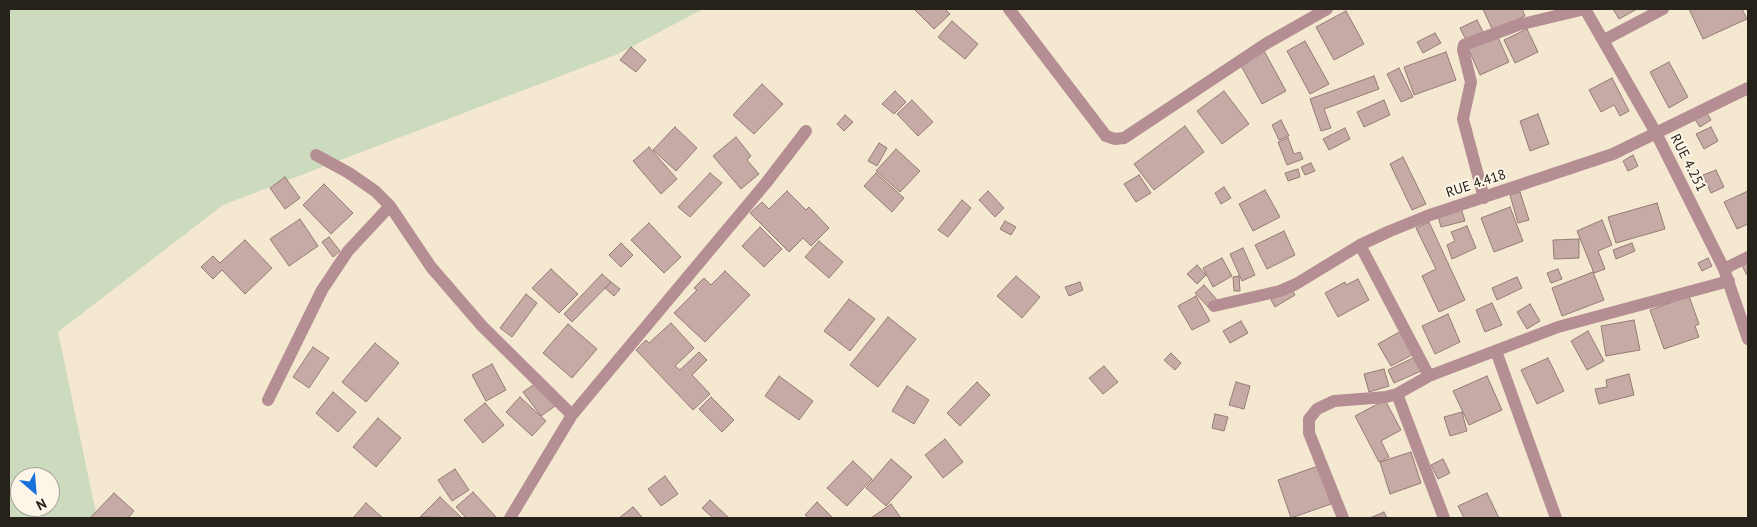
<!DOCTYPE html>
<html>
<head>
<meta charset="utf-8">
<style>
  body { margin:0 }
  #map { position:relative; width:1757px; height:527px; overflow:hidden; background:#f5e8d0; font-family:"PT Sans",sans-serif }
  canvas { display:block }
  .frame { position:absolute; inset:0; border:10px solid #262119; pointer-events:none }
  .north { position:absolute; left:10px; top:467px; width:50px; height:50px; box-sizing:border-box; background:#fdf5e8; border:1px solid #a7a095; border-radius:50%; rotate:153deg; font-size:14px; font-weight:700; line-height:20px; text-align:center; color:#262119 }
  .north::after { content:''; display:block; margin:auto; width:18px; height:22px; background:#1770d9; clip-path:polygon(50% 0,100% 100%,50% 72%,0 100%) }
</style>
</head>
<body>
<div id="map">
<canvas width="1757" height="527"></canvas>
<div class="frame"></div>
<div class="north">N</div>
</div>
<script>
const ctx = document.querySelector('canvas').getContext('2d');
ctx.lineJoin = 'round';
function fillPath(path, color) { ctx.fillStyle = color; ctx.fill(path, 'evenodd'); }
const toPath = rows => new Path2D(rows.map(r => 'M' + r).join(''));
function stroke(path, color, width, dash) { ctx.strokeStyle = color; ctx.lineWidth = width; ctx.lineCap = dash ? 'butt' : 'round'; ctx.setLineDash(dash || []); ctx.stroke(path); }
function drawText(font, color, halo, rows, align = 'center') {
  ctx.font = font + ' "PT Sans",sans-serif'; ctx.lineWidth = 4; ctx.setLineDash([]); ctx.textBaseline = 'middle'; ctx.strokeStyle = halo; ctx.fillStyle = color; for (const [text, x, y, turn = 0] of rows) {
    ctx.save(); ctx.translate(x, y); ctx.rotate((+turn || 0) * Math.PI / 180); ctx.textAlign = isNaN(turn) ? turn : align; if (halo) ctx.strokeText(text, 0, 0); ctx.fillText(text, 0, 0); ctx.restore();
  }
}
fillPath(toPath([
  [9,9,703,9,618,54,223,205,58,332,97,518,9,518],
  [20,477,50,477,50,507,20,507]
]), '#ccdabe');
const building = toPath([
  [914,9,945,9,950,14,934,29,914,9],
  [1483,9,1522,9,1525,16,1493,31,1483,9],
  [1613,9,1637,9,1619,19,1613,9],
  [1689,9,1742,9,1747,19,1703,39,1689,9],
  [1346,11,1364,44,1334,60,1316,27,1346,11],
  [1477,20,1483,32,1466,40,1460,28,1477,20],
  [952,21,978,44,965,59,938,37,952,21],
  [1527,29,1538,52,1515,63,1504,40,1527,29],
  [1435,33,1441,43,1423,53,1417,42,1435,33],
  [1497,35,1509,62,1480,75,1468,48,1497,35],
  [1305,41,1329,84,1310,94,1287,51,1305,41],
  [631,47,646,60,636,72,620,60,631,47],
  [1263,49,1286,91,1262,104,1239,62,1263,49],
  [1446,52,1456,80,1414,95,1404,67,1446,52],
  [1669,62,1688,97,1669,108,1650,72,1669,62],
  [1399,68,1413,97,1401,102,1387,74,1399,68],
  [1374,76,1379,89,1324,109,1331,128,1321,131,1310,99,1374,76],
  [1612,78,1629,111,1620,116,1614,105,1601,112,1589,90,1612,78],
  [762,84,783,104,754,134,733,115,762,84],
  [895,91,906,102,894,114,882,104,895,91],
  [1224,91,1249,124,1222,144,1197,111,1224,91],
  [912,100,933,122,918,136,897,114,912,100],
  [1384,100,1390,115,1364,127,1357,112,1384,100],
  [1705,110,1711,120,1700,127,1694,118,1705,110],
  [1538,114,1549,144,1530,151,1520,121,1538,114],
  [845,115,853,122,844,131,837,124,845,115],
  [1281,120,1289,136,1279,140,1272,125,1281,120],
  [1185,126,1204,152,1154,190,1134,164,1185,126],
  [675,127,697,148,676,171,653,150,675,127],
  [1711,127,1718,141,1704,149,1696,134,1711,127],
  [1345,128,1350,139,1329,150,1323,139,1345,128],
  [736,137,751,156,747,160,759,174,741,189,713,156,736,137],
  [1288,138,1294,154,1300,152,1303,159,1287,165,1278,142,1288,138],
  [879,143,887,148,877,166,868,161,879,143],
  [649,147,677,179,661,194,633,161,649,147],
  [896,149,920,171,900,192,876,171,896,149],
  [1633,155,1638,166,1628,171,1623,161,1633,155],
  [1403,157,1426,204,1412,210,1390,164,1403,157],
  [1311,163,1315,171,1305,175,1301,167,1311,163],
  [1298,169,1300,177,1288,181,1285,173,1298,169],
  [1716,170,1724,187,1711,193,1703,175,1716,170],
  [710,173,722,183,690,217,678,207,710,173],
  [876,173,904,198,892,212,864,186,876,173],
  [1139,175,1151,193,1136,202,1124,184,1139,175],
  [285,177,300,198,285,209,270,188,285,177],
  [324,184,353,213,331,234,303,205,324,184],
  [1224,187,1231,198,1221,204,1215,193,1224,187],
  [1265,190,1280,217,1253,231,1239,204,1265,190],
  [787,191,806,210,809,207,829,228,811,246,803,238,789,252,750,213,762,202,769,209,787,191],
  [988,191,1004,208,995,217,979,200,988,191],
  [1748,191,1748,224,1737,229,1724,202,1748,191],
  [1520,192,1529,220,1518,223,1510,195,1520,192],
  [962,200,971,208,948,237,938,230,962,200],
  [1459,202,1465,221,1441,227,1436,209,1459,202],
  [1657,203,1665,229,1616,243,1608,217,1657,203],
  [1510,207,1523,241,1494,252,1481,218,1510,207],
  [300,219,318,246,289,266,270,239,300,219],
  [1602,220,1612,245,1598,251,1605,269,1594,273,1577,231,1602,220],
  [1005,221,1016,227,1011,235,1000,229,1005,221],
  [1429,222,1465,300,1439,312,1422,276,1436,269,1416,228,1429,222],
  [649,223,681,257,664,273,631,240,649,223],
  [1467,226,1476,248,1452,259,1447,245,1455,241,1451,232,1467,226],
  [760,227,782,249,764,267,742,246,760,227],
  [1284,231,1295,255,1267,269,1255,245,1284,231],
  [329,237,340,251,333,257,322,242,329,237],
  [1579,239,1579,258,1554,259,1553,240,1579,239],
  [245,240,272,268,245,294,222,270,213,279,201,267,213,256,220,263,245,240],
  [819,241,843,262,829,278,805,257,819,241],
  [621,243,633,255,621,267,609,255,621,243],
  [1632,243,1635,251,1616,259,1613,250,1632,243],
  [1243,248,1255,275,1242,281,1230,254,1243,248],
  [1222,258,1232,276,1213,287,1203,268,1222,258],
  [1708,258,1712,266,1702,271,1698,263,1708,258],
  [1748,261,1748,274,1747,275,1741,264,1748,261],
  [1197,265,1206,275,1197,284,1187,274,1197,265],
  [551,269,578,294,559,313,532,288,551,269],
  [1558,269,1562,279,1551,283,1547,273,1558,269],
  [725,271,750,295,705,342,674,313,697,290,694,288,704,278,711,285,725,271],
  [1593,272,1604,300,1562,316,1552,288,1593,272],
  [602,274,611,282,572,322,564,314,602,274],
  [1016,276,1040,297,1022,318,997,296,1016,276],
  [1239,276,1240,291,1234,291,1233,277,1239,276],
  [1517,277,1522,288,1497,300,1492,288,1517,277],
  [1358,279,1369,300,1338,317,1325,293,1345,282,1346,285,1358,279],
  [611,282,620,289,614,296,605,288,611,282],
  [1080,282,1083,290,1069,296,1065,287,1080,282],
  [1204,285,1219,302,1211,310,1195,293,1204,285],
  [1291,288,1295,295,1275,307,1271,300,1291,288],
  [526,294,537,303,512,337,500,328,526,294],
  [1196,296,1210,321,1192,330,1178,306,1196,296],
  [1689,296,1699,324,1695,326,1699,337,1664,349,1650,310,1689,296],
  [849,299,875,319,850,351,824,331,849,299],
  [1492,303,1502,325,1485,332,1476,310,1492,303],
  [1530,304,1540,321,1527,329,1517,312,1530,304],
  [1448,314,1460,342,1435,354,1422,326,1448,314],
  [888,317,916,339,878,387,850,365,888,317],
  [1634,320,1640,350,1606,356,1601,326,1634,320],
  [1241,321,1248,333,1230,343,1223,331,1241,321],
  [671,323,694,348,675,366,680,370,699,352,707,360,692,375,710,394,693,410,636,350,646,340,649,343,671,323],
  [568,324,597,349,572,378,543,353,568,324],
  [1401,331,1414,354,1391,366,1378,344,1401,331],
  [1588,331,1604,361,1587,370,1571,341,1588,331],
  [375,343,399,363,366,402,342,382,375,343],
  [313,347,329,358,309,388,293,377,313,347],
  [1171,353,1181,363,1175,370,1164,360,1171,353],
  [1415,357,1421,371,1394,383,1388,370,1415,357],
  [1548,358,1564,391,1537,404,1521,370,1548,358],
  [492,364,506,390,486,401,472,375,492,364],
  [1104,366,1118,382,1103,394,1089,378,1104,366],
  [1384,369,1389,386,1369,392,1364,374,1384,369],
  [1629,374,1634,395,1599,404,1595,389,1607,387,1606,380,1629,374],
  [779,376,813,401,799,420,765,396,779,376],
  [1487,376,1502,410,1469,425,1453,391,1487,376],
  [541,380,558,404,541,416,523,392,541,380],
  [977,382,990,395,960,426,947,413,977,382],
  [1236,382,1250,386,1244,409,1229,405,1236,382],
  [907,386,929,400,914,424,892,411,907,386],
  [333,392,356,412,338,432,316,413,333,392],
  [520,397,546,421,532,436,506,412,520,397],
  [711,397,734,420,722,432,699,409,711,397],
  [1385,400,1401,430,1381,441,1389,457,1379,462,1355,416,1385,400],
  [485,403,504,425,483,443,464,420,485,403],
  [1462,412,1467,431,1450,436,1444,417,1462,412],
  [1215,414,1228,417,1224,431,1212,428,1215,414],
  [378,418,401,438,376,467,353,447,378,418],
  [945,439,963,462,943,478,925,455,945,439],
  [1411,452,1421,483,1390,494,1380,462,1411,452],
  [891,459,912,477,886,506,866,488,891,459],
  [1443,459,1450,473,1438,479,1431,465,1443,459],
  [853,461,872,479,847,506,827,488,853,461],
  [1318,466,1331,504,1291,518,1278,480,1318,466],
  [455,469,469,490,452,501,438,480,455,469],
  [665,476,678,494,661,506,648,489,665,476],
  [473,492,497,518,466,518,456,507,473,492],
  [114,493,134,511,128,518,90,518,114,493],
  [1487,493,1499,518,1464,518,1458,506,1487,493],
  [440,497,462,518,420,517,440,497],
  [710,500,729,518,713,518,702,508,710,500],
  [817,502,833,518,809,518,805,515,817,502],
  [366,503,383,518,353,518,366,503],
  [891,504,901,518,871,518,891,504],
  [633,507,643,518,619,518,633,507],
  [1384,512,1387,518,1370,518,1384,512]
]);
fillPath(building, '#c6aaa6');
stroke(building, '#957b76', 1);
stroke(toPath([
  [1009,9,1106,136,1115,139,1124,138,1267,43,1327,9],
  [1585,9,1656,133,1724,269,1748,339],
  [1604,40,1663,9],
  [316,155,349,173,375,191,390,206,431,267,482,326,572,415],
  [1484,198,1463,119,1471,82,1463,50,1464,45,1518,25,1585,9],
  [1360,245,1429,376],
  [1724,269,1748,257],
  [1214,306,1280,291,1296,284,1360,245,1390,231,1427,216,1613,154,1748,88],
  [1496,351,1556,518],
  [1397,394,1444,518],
  [268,400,322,290,348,251,390,206],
  [510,518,572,415,766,183,806,131],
  [1343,518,1309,433,1309,419,1317,409,1334,401,1386,397,1397,394,1429,376,1558,327,1729,281]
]), '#b58e94', 12);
drawText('14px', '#262119', '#fdf5e8', [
  ["RUE 4.251",1688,163,63],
  ["RUE 4.418",1476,184,-18]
]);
</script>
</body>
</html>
